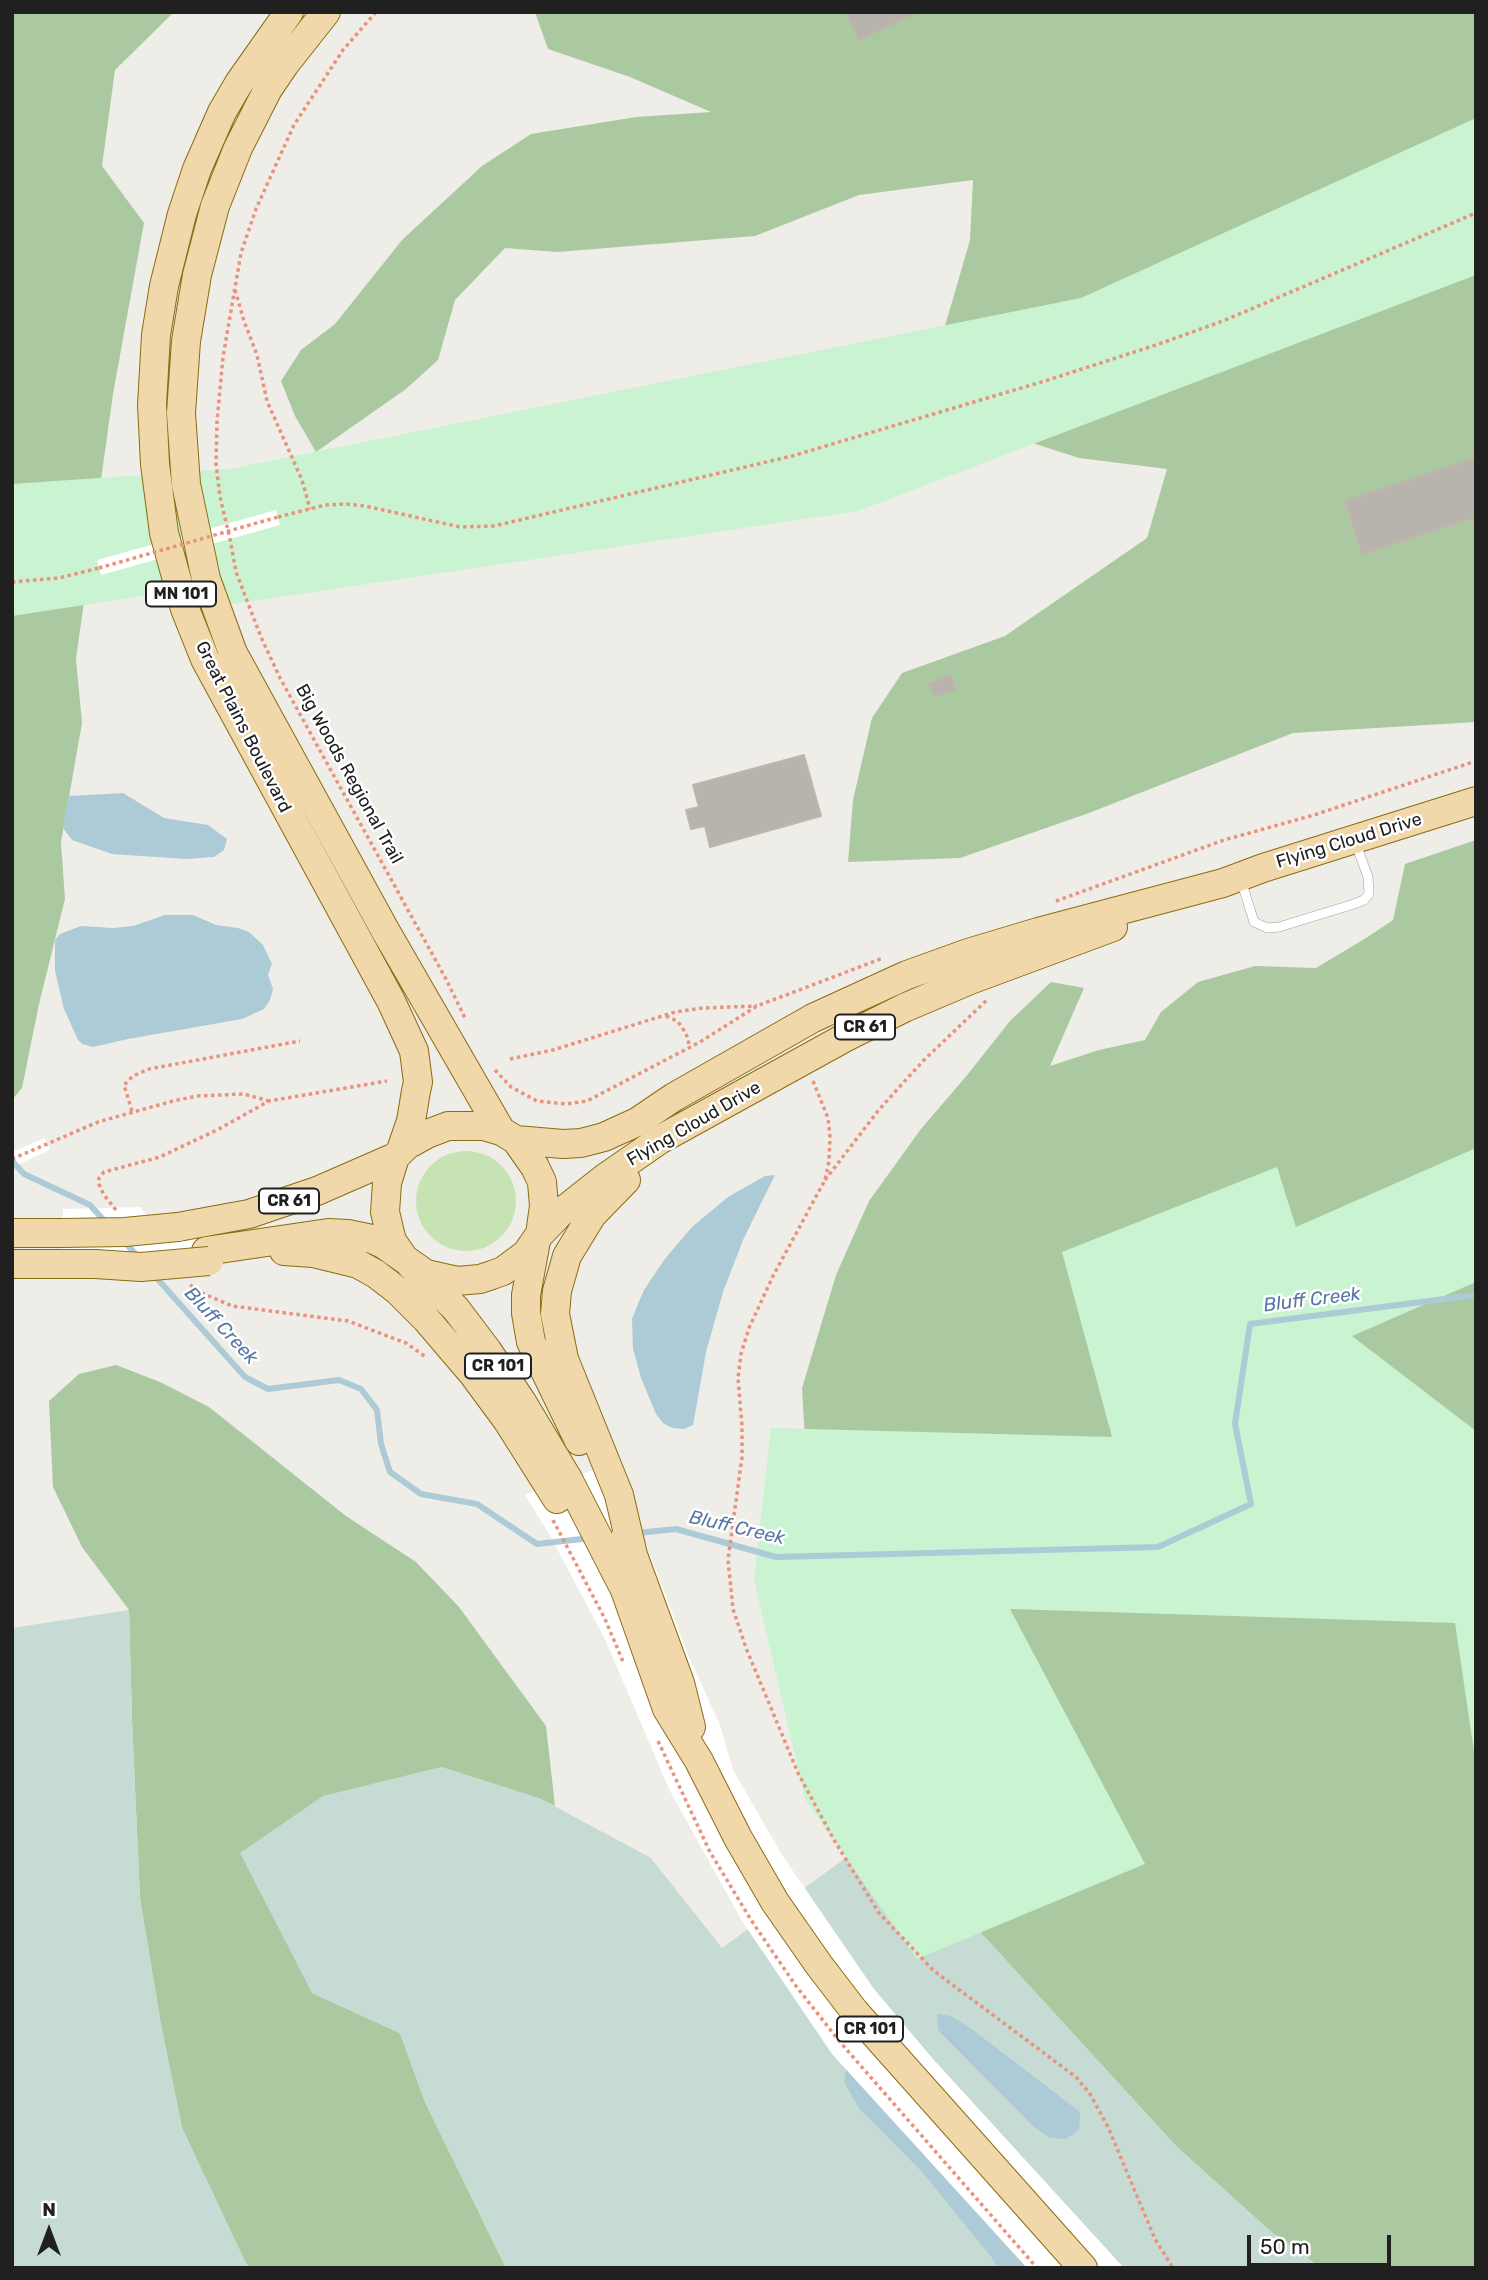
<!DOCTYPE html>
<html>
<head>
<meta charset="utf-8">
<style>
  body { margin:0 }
  #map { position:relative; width:1488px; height:2280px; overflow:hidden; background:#efede7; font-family:Rubik,sans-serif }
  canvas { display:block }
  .frame { position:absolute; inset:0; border:14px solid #202020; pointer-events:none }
  .north { position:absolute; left:14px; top:2196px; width:70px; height:70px; -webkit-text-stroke:5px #fff; paint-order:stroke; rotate:0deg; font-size:19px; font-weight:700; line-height:28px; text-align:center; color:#202020 }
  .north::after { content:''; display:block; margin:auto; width:24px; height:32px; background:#202020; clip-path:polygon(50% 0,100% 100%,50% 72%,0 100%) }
  .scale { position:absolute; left:1247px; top:2235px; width:144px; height:32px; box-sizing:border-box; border:4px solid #202020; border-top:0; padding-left:9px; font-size:21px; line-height:24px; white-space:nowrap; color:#202020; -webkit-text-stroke:5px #fff; paint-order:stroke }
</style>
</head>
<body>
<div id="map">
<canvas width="1488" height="2280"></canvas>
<div class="frame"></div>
<div class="north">N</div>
<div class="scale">50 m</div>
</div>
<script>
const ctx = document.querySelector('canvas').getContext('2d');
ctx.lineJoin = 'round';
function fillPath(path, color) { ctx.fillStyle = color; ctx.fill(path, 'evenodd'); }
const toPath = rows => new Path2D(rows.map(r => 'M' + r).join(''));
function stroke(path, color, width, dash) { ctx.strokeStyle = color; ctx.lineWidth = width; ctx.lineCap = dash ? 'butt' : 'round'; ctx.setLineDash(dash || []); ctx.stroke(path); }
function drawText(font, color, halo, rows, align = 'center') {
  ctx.font = font + ' Rubik,sans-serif'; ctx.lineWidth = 5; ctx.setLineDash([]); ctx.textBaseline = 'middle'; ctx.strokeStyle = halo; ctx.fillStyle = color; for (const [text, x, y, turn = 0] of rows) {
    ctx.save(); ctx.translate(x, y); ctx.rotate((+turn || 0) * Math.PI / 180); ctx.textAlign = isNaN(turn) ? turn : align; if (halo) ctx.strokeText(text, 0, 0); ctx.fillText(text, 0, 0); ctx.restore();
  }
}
fillPath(toPath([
  '416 1201a50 50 0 1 1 100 0a50 50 0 1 1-100 0Z'
]), '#c7e3b4');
fillPath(toPath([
  [12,12,174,12,115,70,102,166,144,223,113,394,76,659,82,723,61,842,65,899,39,1004,22,1088,12,1100],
  [535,12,1476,12,1476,722,1293,733,1089,813,960,858,848,862,853,800,872,718,902,673,1005,636,1147,538,1167,469,1079,458,989,429,945,326,970,240,973,180,859,195,755,236,557,252,505,248,455,300,438,360,406,389,316,452,295,416,281,381,301,350,335,324,402,240,482,166,531,134,636,117,711,112,630,77,548,49],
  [1476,840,1476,2268,1321,2268,1270,2231,1176,2146,938,1886,815,1615,802,1388,836,1275,869,1201,921,1129,968,1074,1010,1021,1051,982,1084,988,1050,1066,1099,1050,1145,1040,1161,1012,1198,982,1255,966,1316,968,1366,938,1393,920,1405,864],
  [116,1365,160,1382,209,1407,346,1516,416,1562,459,1607,546,1726,555,1806,541,1799,441,1767,312,1993,400,2033,425,2102,506,2268,251,2268,246,2264,182,2128,161,2025,140,1899,132,1721,129,1610,82,1547,53,1487,49,1401,79,1374]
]), '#aac9a1');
fillPath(toPath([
  [129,1610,132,1721,140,1899,161,2025,182,2128,246,2263,251,2268,12,2268,12,1628],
  [441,1767,541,1799,651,1858,722,1948,862,1846,938,1886,1176,2146,1270,2231,1321,2268,506,2268,425,2102,400,2033,312,1993,240,1853,323,1796]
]), '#c6dbd3');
fillPath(toPath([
  [1476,118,1476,275,858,511,206,608,209,586,12,616,12,484,229,469,1081,298],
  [1476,1148,1476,1282,1352,1336,1476,1431,1476,1765,1455,1623,1010,1609,1145,1864,917,1959,805,1799,754,1580,771,1428,1112,1437,1062,1252,1277,1167,1296,1227]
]), '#caf3d1');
fillPath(toPath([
  [123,793,164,818,208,825,227,839,224,850,214,857,186,859,112,854,72,840,63,828,69,796],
  [165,915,193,915,216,925,238,928,249,932,263,945,272,964,268,975,273,989,270,1000,264,1009,242,1019,128,1039,93,1047,82,1044,78,1040,64,1009,55,971,55,940,60,934,81,926,113,928,133,926],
  [775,1175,743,1240,723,1292,706,1352,693,1425,684,1429,672,1428,663,1423,656,1414,641,1378,633,1349,632,1319,638,1304,644,1290,664,1260,692,1227,728,1197,765,1176],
  [937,2014,951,2016,973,2030,1080,2112,1079,2130,1066,2139,1050,2138,1034,2127,938,2030],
  [852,2032,1078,2268,997,2268,992,2258,923,2173,859,2108,844,2082]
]), '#adcad7');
fillPath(toPath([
  [276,510,280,525,101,575,97,560],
  [45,1138,50,1150,12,1167,12,1152],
  [141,1207,149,1220,204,1235,208,1269,62,1254,63,1209],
  [615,1462,688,1655,720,1725,733,1770,782,1855,874,1989,933,2059,1124,2268,1027,2268,832,2054,742,1921,670,1791,605,1639,548,1532,525,1495]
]), '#fff');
stroke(toPath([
  [12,1161,24,1174,90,1205,108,1225],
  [123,1240,139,1258],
  [153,1274,245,1377,268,1389,339,1380,361,1389,377,1410,381,1444,390,1472,421,1494,477,1504,537,1544,591,1538],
  [637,1533,676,1529,776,1557,1158,1547,1251,1504,1235,1424,1250,1324,1476,1295]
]), '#adcad7', 6);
const building = toPath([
  [846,12,917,12,859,40,846,12],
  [1476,458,1476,517,1362,554,1345,501,1476,458],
  [951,675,956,689,934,696,929,683,951,675],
  [804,755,821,816,710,847,705,826,691,829,686,810,699,807,693,785,804,755]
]);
fillPath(building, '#b8b3ad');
stroke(building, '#bfb6ab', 2);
const service = toPath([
  [1241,880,1254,922,1267,928,1279,927,1354,904,1364,900,1369,894,1368,877,1356,844]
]);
const primary = toPath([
  [289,12,239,83,222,112,197,169,182,214,164,286,156,335,152,405,155,464,164,533,185,609,205,659,391,1001,414,1051,418,1082,416,1091,411,1121,401,1150],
  [326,12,285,64,268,89,238,148,215,206,197,275,186,341,181,413,186,484,206,579,233,653,385,930,501,1131],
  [516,1140,535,1167,542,1182,544,1206,540,1234],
  [395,1157,387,1183,385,1212,392,1241,403,1257],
  [626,1180,592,1215,567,1256,557,1291,555,1314,564,1359,619,1495,633,1555],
  [178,1227,249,1214,317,1191,395,1157,407,1145,427,1134,448,1126,484,1126,501,1131,516,1140,563,1144,581,1143,604,1137,637,1122,674,1097,813,1018,907,975,968,953,1038,932,1223,883,1263,868,1476,801],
  [12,1233,63,1233],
  [536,1241,526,1295,526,1313,531,1342,579,1441],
  [206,1251,328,1233,348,1234,372,1239,383,1244,426,1274,457,1281,480,1279,492,1275,503,1271,526,1254,540,1234,559,1214,606,1177,661,1139,846,1037,904,1008,970,980,1113,927],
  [284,1251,313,1253,358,1264,376,1274,398,1291,426,1319,473,1374,507,1420,557,1499],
  [12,1264,95,1264],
  [411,1265,456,1309,487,1350,522,1402,568,1479,625,1590,667,1709,699,1761,738,1838,775,1902,819,1965,855,2012,1083,2268],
  [625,1538,633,1555,680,1683,691,1727]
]);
stroke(service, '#a1a1a1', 10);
stroke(primary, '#896c13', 30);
stroke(toPath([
  [376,12,343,50,294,125,256,209,241,253,223,357,217,421,216,464,220,497,230,539,236,572,261,637,280,678,446,979,465,1018],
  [235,290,244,321,257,355,267,401,302,480,310,509],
  [278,517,325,505,346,504,365,506,460,527,494,526,792,456,1048,380,1156,345,1223,321,1476,213],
  [12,582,59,578,99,568],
  [1056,901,1224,840,1314,815,1476,761],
  [666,1016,677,1021,682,1027,688,1038,689,1047],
  [510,1059,553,1050,675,1012,703,1008,757,1006],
  [495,1070,511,1087,537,1101,566,1104,587,1101,700,1042,757,1006,883,958],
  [813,1081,828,1118,830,1137,829,1161,825,1180,773,1276,749,1328,741,1354,738,1378,742,1426,742,1457,728,1560,733,1609,746,1648,798,1773,834,1840,879,1913,934,1971,1076,2077,1090,2094,1108,2127,1155,2239,1173,2268],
  [132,1111,124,1085,133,1076,149,1069,300,1041],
  [12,1159,98,1122,173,1101,197,1096,244,1094,269,1101],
  [825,1180,878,1111,902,1084,925,1059,988,999],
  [116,1210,104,1195,99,1184,99,1178,104,1172,160,1157,219,1129,269,1101,387,1081],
  [190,1285,202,1293,232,1306,348,1321,406,1343,427,1358],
  [553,1520,605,1619,624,1664],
  [658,1741,710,1852,751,1920,796,1986,840,2042,1037,2268]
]), '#e9927e', 3.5, [3.5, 3.5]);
stroke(service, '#fff', 9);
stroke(primary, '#f1d8ab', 28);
const primaryBridge = toPath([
  [63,1233,125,1232,178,1227],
  [95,1264,141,1267,209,1261]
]);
stroke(primaryBridge, '#896c13', 30, []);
stroke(toPath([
  [99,568,278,517]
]), '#e9927e', 3.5, [3.5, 3.5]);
stroke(primaryBridge, '#f1d8ab', 28);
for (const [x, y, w] of [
  [181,594,70],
  [865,1027,60],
  [289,1201,60],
  [498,1366,66],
  [870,2029,66]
]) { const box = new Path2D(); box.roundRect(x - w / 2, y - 12.5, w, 25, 5); ctx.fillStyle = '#fff'; ctx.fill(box); stroke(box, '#202020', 2); }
drawText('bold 16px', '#202020', null, [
  ["MN 101",181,594],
  ["CR 61",865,1027],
  ["CR 61",289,1201],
  ["CR 101",498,1366],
  ["CR 101",870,2029]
]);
drawText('18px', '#202020', '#fff', [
  ["Great Plains Boulevard",243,727,63],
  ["Big Woods Regional Trail",349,774,61],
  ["Flying Cloud Drive",1349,841,-17],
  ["Flying Cloud Drive",694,1124,-30]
]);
drawText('italic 19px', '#5777a4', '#fff', [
  ["Bluff Creek",1312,1300,-7],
  ["Bluff Creek",221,1326,47],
  ["Bluff Creek",737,1528,13]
]);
</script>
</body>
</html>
